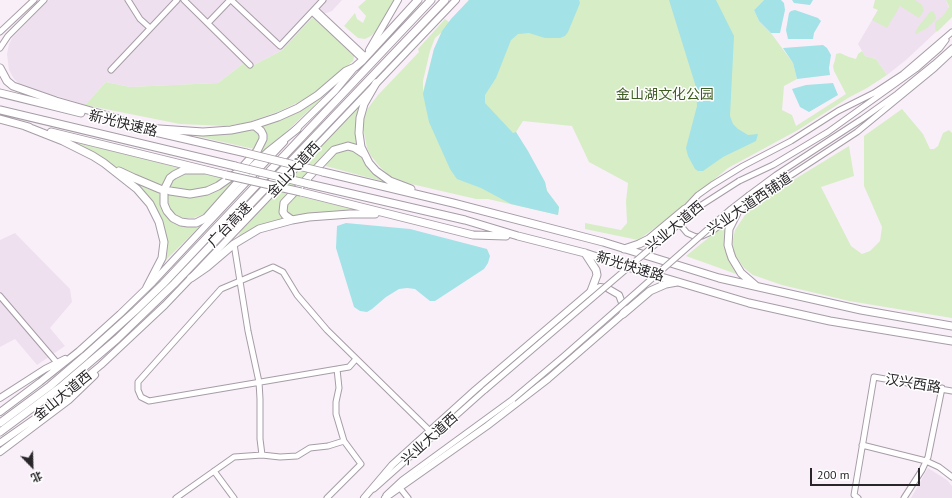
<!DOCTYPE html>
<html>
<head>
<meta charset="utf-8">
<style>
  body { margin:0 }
  #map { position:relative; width:952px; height:498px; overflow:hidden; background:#f9eff9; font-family:"PT Sans","Noto Sans SC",sans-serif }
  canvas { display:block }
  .north { position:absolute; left:12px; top:446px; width:40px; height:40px; -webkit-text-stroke:3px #fff; paint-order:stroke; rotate:157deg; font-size:11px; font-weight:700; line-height:16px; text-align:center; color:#292629 }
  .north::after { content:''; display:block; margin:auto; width:14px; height:18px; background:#292629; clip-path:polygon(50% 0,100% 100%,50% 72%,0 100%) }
  .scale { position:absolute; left:810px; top:468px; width:110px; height:18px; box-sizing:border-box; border:2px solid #292629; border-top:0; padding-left:5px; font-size:12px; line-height:14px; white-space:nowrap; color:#292629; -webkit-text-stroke:3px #fff; paint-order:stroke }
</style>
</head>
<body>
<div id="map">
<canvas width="952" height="498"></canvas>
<div class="north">北</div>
<div class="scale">200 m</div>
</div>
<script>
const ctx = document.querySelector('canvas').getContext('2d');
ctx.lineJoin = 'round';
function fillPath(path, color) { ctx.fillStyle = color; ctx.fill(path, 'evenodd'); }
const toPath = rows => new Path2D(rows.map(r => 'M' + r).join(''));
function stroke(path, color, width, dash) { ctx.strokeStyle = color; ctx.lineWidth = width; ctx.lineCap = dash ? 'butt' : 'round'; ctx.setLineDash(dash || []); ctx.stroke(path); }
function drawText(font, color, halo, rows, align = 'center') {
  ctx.font = font + ' "PT Sans","Noto Sans SC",sans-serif'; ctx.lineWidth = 3; ctx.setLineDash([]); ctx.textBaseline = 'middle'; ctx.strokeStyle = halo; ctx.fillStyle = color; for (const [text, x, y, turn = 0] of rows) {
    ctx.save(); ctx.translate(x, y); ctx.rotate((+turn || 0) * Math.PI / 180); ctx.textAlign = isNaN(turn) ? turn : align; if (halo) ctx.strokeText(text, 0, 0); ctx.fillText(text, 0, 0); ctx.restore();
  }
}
fillPath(toPath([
  [49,0,342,0,332,11,312,18,281,51,252,66,247,67,244,63,218,83,130,87,106,82,85,105,60,97,25,89,14,79,9,70,7,54,9,44,12,38],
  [889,0,946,0,952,17,906,60,887,75,876,59,865,56,858,44,878,10],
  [15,233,70,289,72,302,50,328,65,346,37,365,15,339,0,347,0,240],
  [928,468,947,480,952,486,952,498,911,498]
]), '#efe0ef');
fillPath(toPath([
  [366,0,394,0,376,31,371,36,365,39,358,38,344,26,355,13,357,19,363,23,366,16,358,7],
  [469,0,764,0,754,10,759,21,771,33,793,63,797,79,784,86,782,110,792,115,796,126,846,94,834,71,833,66,835,60,836,54,840,53,849,57,856,59,858,54,862,51,865,56,876,59,887,75,867,88,848,98,798,130,728,168,663,222,638,240,585,229,585,223,621,230,627,223,626,201,628,183,589,162,572,126,523,121,516,132,545,182,547,191,559,207,558,215,488,199,476,199,407,183,390,176,380,167,371,156,367,148,363,127,364,117,368,108,378,95,419,52,418,49,445,19,449,22],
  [442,32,434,49,423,92,423,81,430,51,435,38],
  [875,0,915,0,922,5,924,10,919,18,900,6,887,28,872,20,878,10,873,8],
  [946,0,952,0,952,17,937,32,935,29,935,22,943,16,949,7],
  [933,11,935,14,936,19,927,28,916,34,915,33,918,27,930,12],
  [312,18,316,19,354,55,354,57,353,61,311,96,280,111,246,123,225,126,180,124,85,105,106,82,130,87,218,83,244,63,247,67,252,66,281,51],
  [323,93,325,95,284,134,264,150,233,182,207,213,193,218,186,218,179,217,170,209,168,205,166,192,208,194,263,147,259,125],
  [363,102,359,148,344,144,281,204,285,218,237,238,245,225],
  [902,109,923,134,930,149,934,149,938,146,943,133,949,130,952,133,952,318,849,301,782,285,753,275,744,268,735,255,732,243,735,230,747,212,790,182,849,146,854,176,821,187,851,246,862,254,870,251,880,241,882,227,864,186,864,136],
  [250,128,258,131,260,135,260,140,254,149,187,134],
  [73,141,183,169,162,187,139,179,116,167,73,143],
  [347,148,363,156,385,181,385,182,322,165,333,154],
  [193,171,212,175,223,178,217,184,195,192,167,188,171,181,176,176],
  [134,181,159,192,161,202,177,220,207,219,165,261,164,260,167,241,162,220,151,200],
  [294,195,361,211,294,217,286,213,285,205],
  [729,221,725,234,726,246,739,275,686,256]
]), '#d7edc6');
fillPath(toPath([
  [469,0,579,0,580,3,568,32,565,36,560,38,545,38,529,33,518,34,511,40,496,78,485,95,485,103,513,133,516,132,528,151,545,182,547,191,559,207,558,215,511,204,481,188,457,179,450,169,429,122,423,94,434,49,442,31,451,19],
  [669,0,716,0,734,36,730,116,733,124,738,129,748,135,758,134,756,141,723,157,703,171,698,171,695,169,688,156,686,148,697,106,696,87],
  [764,0,781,0,784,3,785,10,780,33,771,33,759,21,754,10],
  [792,0,813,0,810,5,794,3],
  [795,10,818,18,821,21,814,33,813,39,788,39,786,30,789,13,791,11],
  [823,45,827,48,831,55,829,68,830,75,797,79,793,63,783,48],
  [833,83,838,95,809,112,800,107,792,89,806,85],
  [346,223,410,229,487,249,490,256,488,263,484,269,435,301,430,301,415,289,407,288,399,289,386,297,372,309,367,312,360,311,354,307,336,248,337,226]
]), '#a3e2e7');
const minor = toPath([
  [128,0,140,19,150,28],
  [184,0,250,65],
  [231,0,280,46,323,0],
  [315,9,364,55],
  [312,12,362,59],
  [208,23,230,0],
  [0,32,34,0],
  [952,32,903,74,874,93,838,111,791,141,743,166,712,185,698,195,685,209,681,219,682,227,687,233,696,237,702,236,711,232,753,200,857,132,935,68,952,52],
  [0,48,8,36,44,0],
  [111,70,177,0],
  [739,181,773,165,828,132,916,69,940,48,946,40],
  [749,195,776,175,862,119,897,94,934,64,952,48],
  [234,244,248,331,259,382,260,399,260,439,262,455],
  [0,296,59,365],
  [356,359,349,367,149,401,141,397,138,390,138,382,221,289,273,267,283,272,297,295,327,330,430,431],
  [862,445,926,461,939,467,952,477],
  [214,471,234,498],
  [400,488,408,498],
  [374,489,485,390],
  [386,495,402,480,513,399],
  [176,498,234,457,262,455,280,457,297,456,310,448,328,446,344,441,336,414,336,402,339,388,337,369],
  [327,498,361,464,344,441],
  [858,498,854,495,874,377,952,391],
  [904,498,922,470,928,457,942,388]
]);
const major = toPath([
  [369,50,398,0],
  [294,131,335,91,355,67],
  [0,398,45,369,65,359],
  [0,412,40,382,79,351,120,314,153,282,284,142],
  [0,443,44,412,101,365,165,305,456,0],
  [0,452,69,400,95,375],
  [364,498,392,465,475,390,591,291,600,287,607,288,619,295,624,308,623,314,548,379,487,426,385,498]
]);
const highway = toPath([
  [0,68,7,81,13,86,56,101,119,119,131,127,203,132,231,130,251,126,278,117,298,108,318,95,346,71,355,67,363,60,418,0],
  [376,83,364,104,360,118,359,133,361,147,369,163,376,171,390,181,411,189],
  [0,93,81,113],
  [0,110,235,166],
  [0,119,29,127],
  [25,126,63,141,93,156,104,163,137,189,150,204,159,222,164,242,162,258,147,287],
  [51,132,226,175],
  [155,132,246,153],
  [204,170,184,170,174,175,170,178,164,190,164,204,167,211,173,218,181,222,188,223,196,223,206,218,245,174,268,152,297,129],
  [119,171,134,178,160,189],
  [323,172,453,203,603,242,719,278,861,310,952,326],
  [309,184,465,220,518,236,585,253,631,268,749,303,830,321,952,341],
  [170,191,190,194,207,191,218,186,238,172,257,151,263,139,263,135,261,131,255,126,251,126],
  [301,192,473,235,506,236],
  [737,213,729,229,728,245,730,252,732,258,741,273,756,286],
  [292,220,285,215,283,212,284,203,334,150,348,146,355,148,364,154],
  [624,249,639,244,649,239,685,209],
  [585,253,596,270,597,275,591,291],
  [191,278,207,267,234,244,259,229,292,220,309,217,350,214,375,214],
  [623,314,650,291,666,284,677,282],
  [0,423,50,386,85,356,135,311,163,284,431,0],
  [0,432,62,386,117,339,174,284,445,0]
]);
stroke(minor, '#a69da6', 7);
stroke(major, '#a69da6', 8);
stroke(highway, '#a69da6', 9);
stroke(minor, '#fff', 5);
stroke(major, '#fff', 6);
stroke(highway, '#fff', 7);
const minorBridge = toPath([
  [485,390,700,206,739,181],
  [513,399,564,356,731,209,749,195]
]);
const highwayBridge = toPath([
  [246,153,323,172],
  [235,166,309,184],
  [226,175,301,192]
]);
stroke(minorBridge, '#a69da6', 7, []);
stroke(highwayBridge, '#a69da6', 9, []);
stroke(minorBridge, '#fff', 5);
stroke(highwayBridge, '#fff', 7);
drawText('14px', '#3e5d22', '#fff', [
  ["金山湖文化公园",665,95]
]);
drawText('14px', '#292629', '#fff', [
  ["新光快速路",123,124,14],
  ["金山大道西",294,170,-47],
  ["兴业大道西铺道",750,204,-34],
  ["广台高速",230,225,-46],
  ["兴业大道西",675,227,-40],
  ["新光快速路",630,267,17],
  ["汉兴西路",913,384,9],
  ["金山大道西",63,396,-39],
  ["兴业大道西",430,439,-42]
]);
</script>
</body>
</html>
